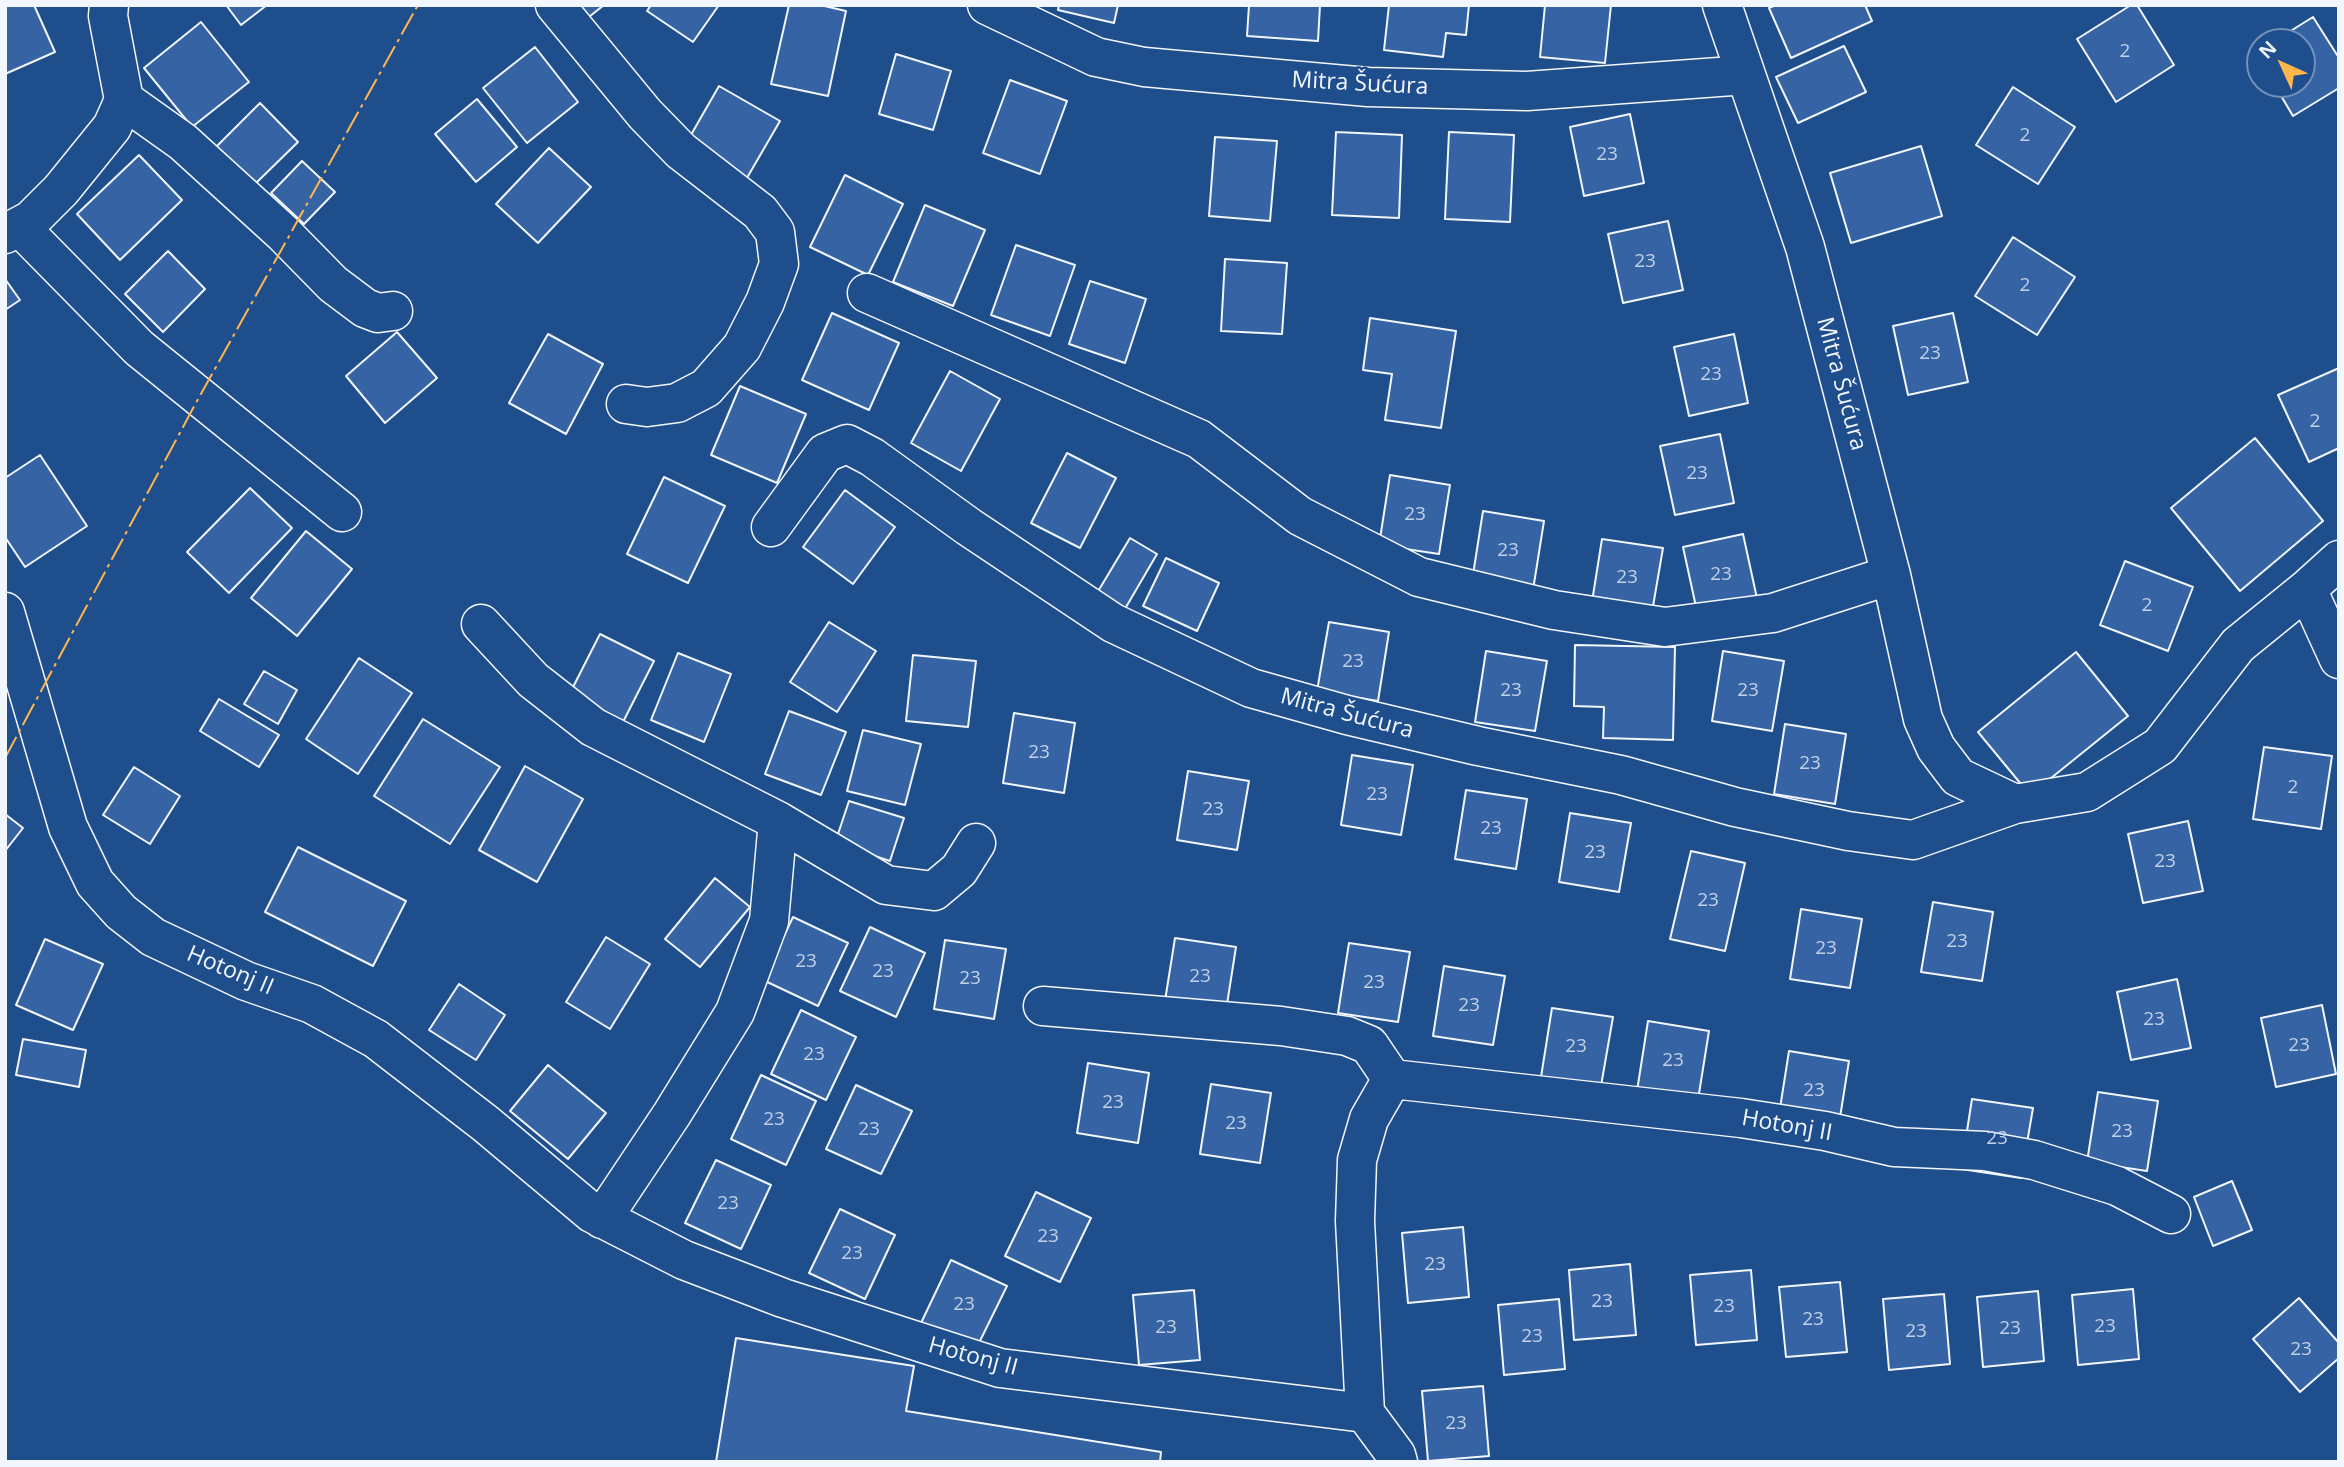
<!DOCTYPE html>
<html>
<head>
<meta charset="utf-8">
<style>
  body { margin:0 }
  #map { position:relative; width:2344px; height:1467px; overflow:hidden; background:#1f4e8c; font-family:"Open Sans",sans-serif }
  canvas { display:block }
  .frame { position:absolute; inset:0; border:7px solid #f2f6ff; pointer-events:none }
  .north { position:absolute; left:2246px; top:28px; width:70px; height:70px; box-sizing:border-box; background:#1f4e8c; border:2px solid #7391ba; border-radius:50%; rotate:315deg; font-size:19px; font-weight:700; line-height:28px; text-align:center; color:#f2f6ff }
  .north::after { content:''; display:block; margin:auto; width:24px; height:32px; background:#ffb74d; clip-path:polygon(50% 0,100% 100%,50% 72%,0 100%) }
</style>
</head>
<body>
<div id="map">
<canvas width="2344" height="1467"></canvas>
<div class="frame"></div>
<div class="north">N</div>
</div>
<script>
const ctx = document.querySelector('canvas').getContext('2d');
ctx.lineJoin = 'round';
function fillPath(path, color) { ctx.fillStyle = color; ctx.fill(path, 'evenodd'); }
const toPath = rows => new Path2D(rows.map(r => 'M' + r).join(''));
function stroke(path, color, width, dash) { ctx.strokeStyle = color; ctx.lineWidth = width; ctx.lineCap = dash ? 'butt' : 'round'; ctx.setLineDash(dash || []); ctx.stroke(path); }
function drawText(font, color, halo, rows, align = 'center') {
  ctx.font = font + ' "Open Sans",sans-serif'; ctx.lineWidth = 5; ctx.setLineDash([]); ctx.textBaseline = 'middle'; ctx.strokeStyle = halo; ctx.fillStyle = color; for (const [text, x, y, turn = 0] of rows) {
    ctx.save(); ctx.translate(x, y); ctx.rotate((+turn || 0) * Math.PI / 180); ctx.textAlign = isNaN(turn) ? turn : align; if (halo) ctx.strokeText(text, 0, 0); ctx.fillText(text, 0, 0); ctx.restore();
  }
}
const building = toPath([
  [5,5,34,5,55,52,5,74,5,5],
  [226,5,267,5,241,25,226,5],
  [566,5,604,5,580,24,566,5],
  [651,5,719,5,693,42,647,11,651,5],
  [789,5,820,5,846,11,828,96,771,84,789,5],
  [1059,5,1118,5,1114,23,1058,10,1059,5],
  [1249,5,1320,5,1318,41,1247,36,1249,5],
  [1389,5,1469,5,1466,35,1446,33,1443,57,1384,50,1389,5],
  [1545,5,1611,5,1605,63,1540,57,1545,5],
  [1776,5,1865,5,1872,21,1791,58,1769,8,1776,5],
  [2131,5,2137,5,2174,65,2116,102,2077,39,2131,5],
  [2313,17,2339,58,2339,88,2293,116,2274,84,2302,84,2302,42,2273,42,2313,17],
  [201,22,249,82,192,127,144,68,201,22],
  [1844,46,1866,92,1798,123,1776,77,1844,46],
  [535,47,578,102,527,143,483,88,535,47],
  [896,54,951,71,933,130,879,114,896,54],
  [1010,80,1067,101,1040,174,983,153,1010,80],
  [719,86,780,121,744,183,684,147,719,86],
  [2013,87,2075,127,2038,184,1976,145,2013,87],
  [477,99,517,147,476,182,435,134,477,99],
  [260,103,298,142,253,186,215,148,260,103],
  [1630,114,1644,183,1584,196,1570,127,1630,114],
  [1336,132,1402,135,1399,218,1332,215,1336,132],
  [1449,132,1514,135,1510,222,1445,219,1449,132],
  [1215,137,1277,141,1270,221,1209,216,1215,137],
  [1921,146,1942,216,1851,243,1830,173,1921,146],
  [549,148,591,187,538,243,496,204,549,148],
  [139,155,182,200,120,260,77,214,139,155],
  [302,161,335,192,304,224,271,193,302,161],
  [845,175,903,204,868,275,810,247,845,175],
  [925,205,985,230,953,306,893,282,925,205],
  [1668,221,1683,290,1623,303,1608,234,1668,221],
  [2013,237,2075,277,2037,335,1975,296,2013,237],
  [1016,245,1075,265,1050,336,991,315,1016,245],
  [168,251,205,289,163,332,125,294,168,251],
  [1225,259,1287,263,1282,334,1221,331,1225,259],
  [5,279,20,300,5,310,5,279],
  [1090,281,1146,299,1125,363,1069,344,1090,281],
  [832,313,899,343,869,410,802,380,832,313],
  [1953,313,1968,382,1908,395,1893,326,1953,313],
  [1370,318,1456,331,1441,428,1385,420,1392,374,1363,370,1370,318],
  [397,332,437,378,385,423,346,376,397,332],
  [548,334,603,364,566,434,509,403,548,334],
  [1734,334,1748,403,1689,416,1674,347,1734,334],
  [2339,368,2339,448,2309,462,2278,395,2339,368],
  [950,371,1000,399,961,471,911,443,950,371],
  [740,386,806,414,777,483,711,455,740,386],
  [1720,434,1734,503,1675,515,1660,446,1720,434],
  [2255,438,2323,521,2240,591,2171,508,2255,438],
  [1067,453,1116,478,1080,548,1031,523,1067,453],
  [40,455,87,526,25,567,5,537,5,478,40,455],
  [1390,475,1450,485,1439,554,1379,545,1390,475],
  [664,477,725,506,688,583,627,554,664,477],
  [250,488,292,528,229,593,187,552,250,488],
  [845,490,895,527,853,584,803,547,845,490],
  [1483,511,1544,521,1533,590,1472,581,1483,511],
  [306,531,352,569,297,636,251,598,306,531],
  [1743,534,1758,603,1698,616,1683,547,1743,534],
  [1130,538,1157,554,1122,614,1094,598,1130,538],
  [1602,539,1663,548,1651,618,1591,608,1602,539],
  [1166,558,1219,583,1197,631,1143,606,1166,558],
  [2125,561,2193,587,2168,651,2100,625,2125,561],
  [829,622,876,651,837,712,790,682,829,622],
  [1329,622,1389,632,1378,701,1317,691,1329,622],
  [600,634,654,661,623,722,569,695,600,634],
  [1575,645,1675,647,1673,740,1603,738,1604,707,1574,706,1575,645],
  [1486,651,1547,661,1535,731,1475,722,1486,651],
  [1723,651,1784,661,1772,731,1712,721,1723,651],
  [2076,652,2128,716,2030,795,1978,732,2076,652],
  [678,653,731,674,704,742,651,720,678,653],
  [913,655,976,661,968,727,906,721,913,655],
  [359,658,412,693,358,774,306,739,359,658],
  [264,671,297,690,278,724,244,704,264,671],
  [219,699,279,735,259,767,200,731,219,699],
  [789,711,846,732,821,795,765,774,789,711],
  [1014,713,1075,723,1064,793,1003,783,1014,713],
  [423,719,500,767,450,844,374,796,423,719],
  [1785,724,1846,734,1835,804,1774,794,1785,724],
  [863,730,921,744,905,805,847,791,863,730],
  [2264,747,2332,756,2321,829,2253,819,2264,747],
  [1352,755,1413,765,1401,835,1341,825,1352,755],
  [525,766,583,799,537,882,479,850,525,766],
  [134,767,180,796,150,844,103,815,134,767],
  [1188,771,1249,781,1237,850,1177,840,1188,771],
  [1466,790,1527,799,1516,869,1455,859,1466,790],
  [849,801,904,818,890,861,835,843,849,801],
  [1570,813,1631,823,1619,892,1559,882,1570,813],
  [5,814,23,828,5,851,5,814],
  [2188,821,2203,891,2143,903,2128,834,2188,821],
  [298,847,406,901,373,966,265,912,298,847],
  [1691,851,1745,863,1725,951,1670,939,1691,851],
  [715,878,750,907,700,967,665,939,715,878],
  [1933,902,1993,912,1982,981,1921,972,1933,902],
  [1801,909,1862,919,1850,988,1790,979,1801,909],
  [793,917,848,943,818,1006,763,980,793,917],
  [870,927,925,953,896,1017,840,991,870,927],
  [606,937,650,964,610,1029,566,1002,606,937],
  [1175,938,1236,947,1225,1017,1164,1007,1175,938],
  [45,939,103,964,73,1030,16,1005,45,939],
  [945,940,1006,949,994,1019,934,1009,945,940],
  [1349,943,1410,952,1398,1022,1338,1013,1349,943],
  [1444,966,1505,976,1493,1045,1433,1036,1444,966],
  [2177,979,2191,1048,2131,1060,2117,992,2177,979],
  [459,984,505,1015,476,1060,429,1030,459,984],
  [2322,1005,2336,1074,2276,1087,2261,1018,2322,1005],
  [1552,1008,1613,1017,1601,1086,1541,1077,1552,1008],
  [801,1010,856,1037,826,1100,771,1074,801,1010],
  [1648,1021,1709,1031,1698,1100,1637,1091,1648,1021],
  [23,1039,86,1050,79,1087,16,1075,23,1039],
  [1789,1051,1849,1061,1838,1130,1778,1121,1789,1051],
  [1088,1063,1149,1073,1138,1143,1077,1133,1088,1063],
  [548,1065,606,1113,568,1159,510,1111,548,1065],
  [761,1075,816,1101,786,1165,731,1139,761,1075],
  [1211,1084,1271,1093,1260,1163,1200,1154,1211,1084],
  [856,1085,912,1111,881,1174,826,1149,856,1085],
  [2098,1092,2158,1101,2147,1171,2087,1162,2098,1092],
  [1972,1099,2033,1108,2021,1178,1961,1169,1972,1099],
  [716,1160,771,1185,741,1249,685,1223,716,1160],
  [2232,1181,2252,1230,2213,1246,2194,1197,2232,1181],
  [1036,1192,1091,1218,1060,1282,1005,1256,1036,1192],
  [840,1209,895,1235,865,1299,809,1273,840,1209],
  [1463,1227,1469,1297,1408,1303,1402,1233,1463,1227],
  [951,1260,1007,1286,976,1349,921,1323,951,1260],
  [1630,1264,1636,1335,1574,1340,1569,1270,1630,1264],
  [1751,1270,1757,1340,1696,1345,1690,1275,1751,1270],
  [1840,1282,1847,1352,1786,1357,1779,1287,1840,1282],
  [2133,1289,2139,1359,2078,1365,2072,1295,2133,1289],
  [1194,1290,1200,1360,1139,1365,1133,1295,1194,1290],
  [2038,1291,2044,1361,1983,1367,1977,1297,2038,1291],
  [1944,1294,1950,1364,1889,1370,1883,1299,1944,1294],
  [2299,1298,2339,1343,2339,1358,2300,1392,2253,1339,2299,1298],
  [1559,1299,1565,1369,1504,1375,1498,1305,1559,1299],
  [736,1338,914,1366,906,1411,1161,1452,1160,1462,716,1462,736,1338],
  [1483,1386,1489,1456,1428,1461,1422,1391,1483,1386]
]);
fillPath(building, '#3563a3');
stroke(building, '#f2f6ff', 2);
const minor = toPath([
  [555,5,645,114,681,151,760,212,775,232,779,264,765,302,742,347,706,388,677,403,647,407,626,404],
  [987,5,1096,57,1144,67,1368,87,1527,91,1746,75],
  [1722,5,1805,247,1891,575,1923,719,1936,748,1958,777,2015,804],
  [124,100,183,142,283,233,333,284,365,308,378,313,393,311],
  [20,227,139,348,342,512],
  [5,234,31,220,61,190,112,127,124,100,108,16,109,5],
  [867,293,1199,439,1300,516,1419,577,1554,610,1665,627,1773,613,1891,575],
  [771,527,825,453,847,444,872,457,969,527,1113,623,1251,688,1347,715,1478,746,1621,775,1735,807,1848,831,1913,840,2015,804,2087,792,2160,746,2238,645,2307,589,2339,560],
  [2307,589,2339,659],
  [5,612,68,827,95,883,121,912,153,937,246,981,312,1004,376,1039,486,1124,592,1213,684,1260,783,1298,1000,1368,1365,1413],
  [481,624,533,680,593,727,778,821,886,885,934,891,959,870,976,843],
  [1043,1006,1281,1026,1347,1036,1369,1045,1392,1079,1741,1118,1825,1131,1894,1147,1985,1151,2034,1160,2117,1186,2171,1214],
  [1392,1079,1369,1119,1357,1160,1355,1221,1365,1413,1396,1455,1398,1462],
  [602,1219,672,1114,735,1012,769,921,778,821]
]);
stroke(minor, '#f2f6ff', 41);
stroke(minor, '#1f4e8c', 38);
stroke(toPath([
  [5,758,197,401,418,5]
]), '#ffb74d', 2, [24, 5, 3.5, 5]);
drawText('19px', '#c3d1e8', null, [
  ["2",2125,52],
  ["2",2025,136],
  ["23",1607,155],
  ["23",1645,262],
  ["2",2025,286],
  ["23",1930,354],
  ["23",1711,375],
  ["2",2315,422],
  ["23",1697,474],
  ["23",1415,515],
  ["23",1508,551],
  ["23",1721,575],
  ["23",1627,578],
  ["2",2147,606],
  ["23",1353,662],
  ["23",1511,691],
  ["23",1748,691],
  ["23",1039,753],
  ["23",1810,764],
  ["2",2293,788],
  ["23",1377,795],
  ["23",1213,810],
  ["23",1491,829],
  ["23",1595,853],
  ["23",2165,862],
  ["23",1708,901],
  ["23",1957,942],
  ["23",1826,949],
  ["23",806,962],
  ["23",883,972],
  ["23",1200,977],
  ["23",970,979],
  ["23",1374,983],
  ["23",1469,1006],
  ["23",2154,1020],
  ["23",2299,1046],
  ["23",1576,1047],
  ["23",814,1055],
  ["23",1673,1061],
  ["23",1814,1091],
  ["23",1113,1103],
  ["23",774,1120],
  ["23",1236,1124],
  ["23",869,1130],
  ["23",2122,1132],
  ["23",1997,1139],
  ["23",728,1204],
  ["23",1048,1237],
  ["23",852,1254],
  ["23",1435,1265],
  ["23",1602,1302],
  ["23",964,1305],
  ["23",1724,1307],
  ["23",1813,1320],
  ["23",2105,1327],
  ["23",1166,1328],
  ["23",2010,1329],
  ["23",1916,1332],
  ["23",1532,1337],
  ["23",2301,1350],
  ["23",1456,1424]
]);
drawText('23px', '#f2f6ff', '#1f4e8c', [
  ["Mitra Šućura",1360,84,3],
  ["Mitra Šućura",1841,384,75],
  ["Mitra Šućura",1347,714,15],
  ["Hotonj II",230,971,23],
  ["Hotonj II",1787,1126,10],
  ["Hotonj II",973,1357,15]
]);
</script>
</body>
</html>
